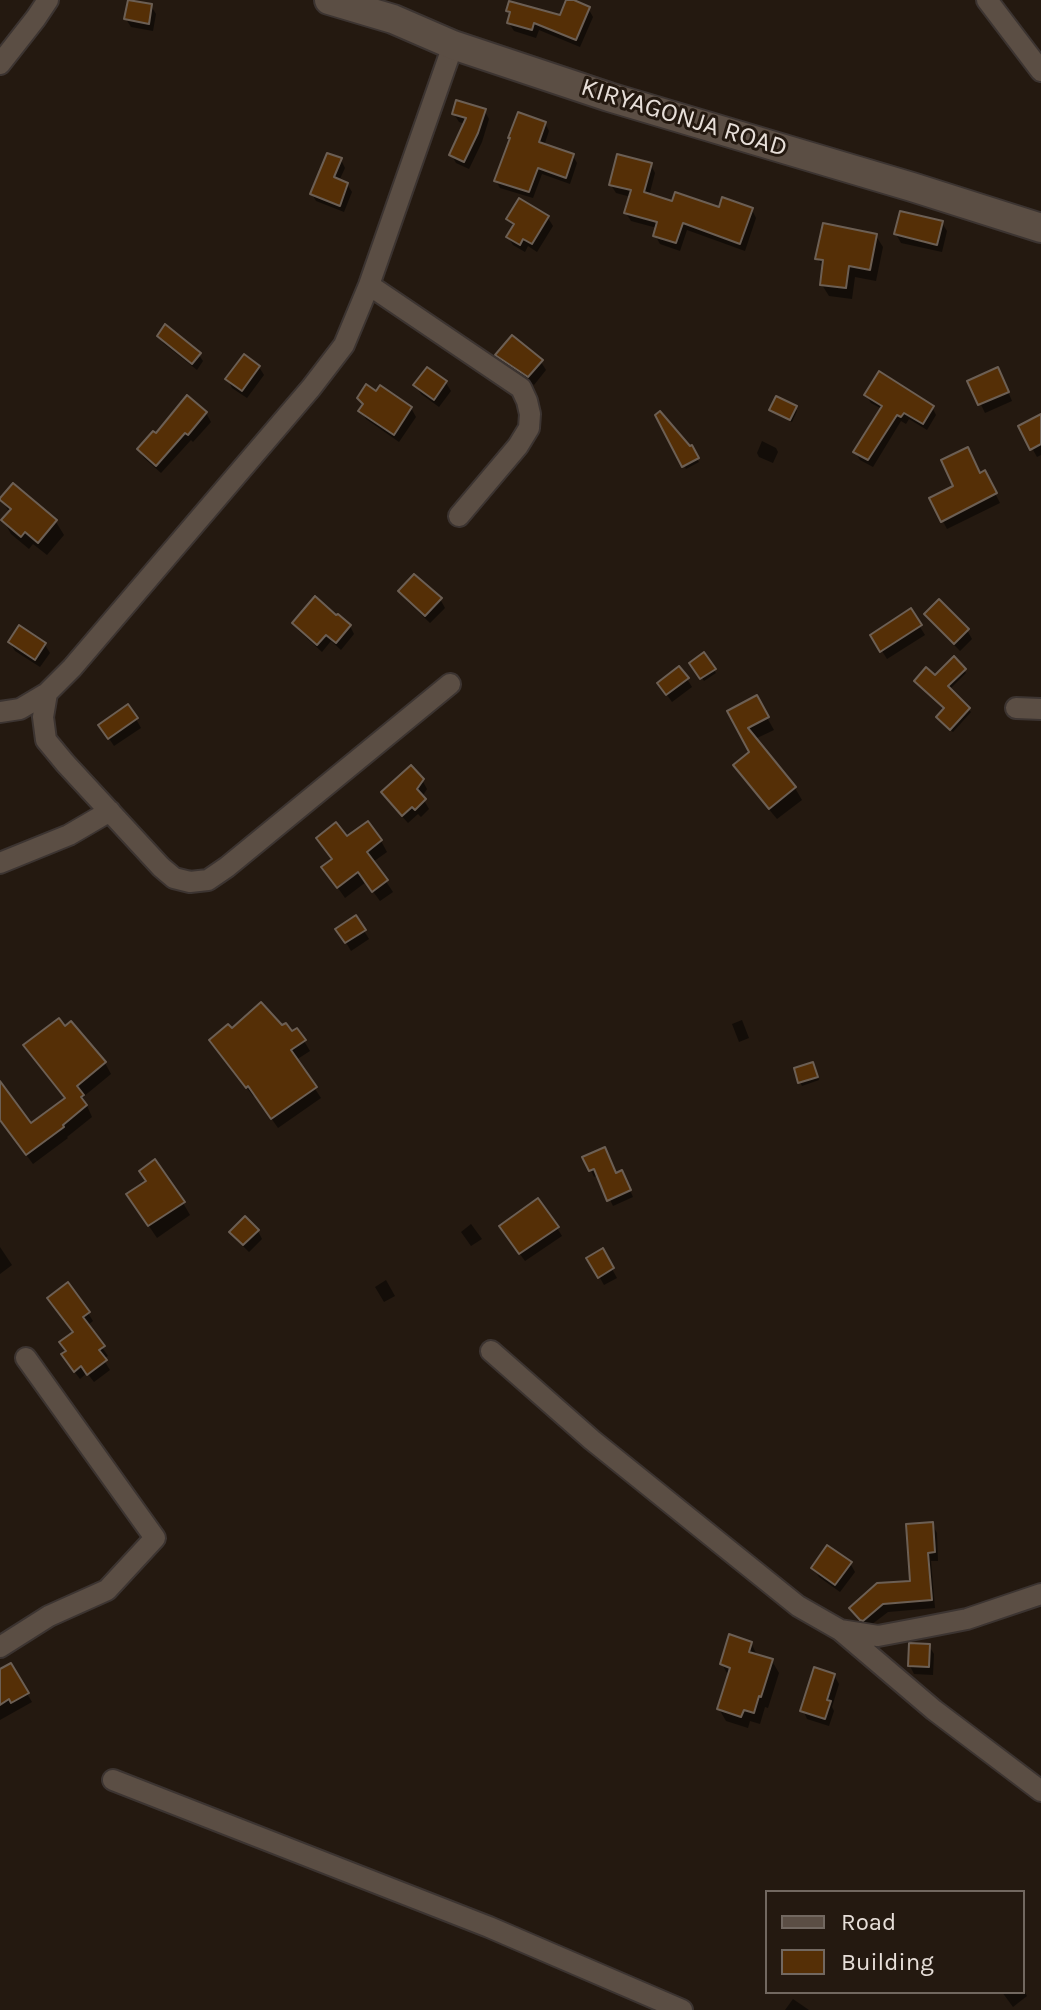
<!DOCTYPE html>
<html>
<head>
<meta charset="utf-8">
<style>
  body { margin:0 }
  #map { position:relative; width:1041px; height:2010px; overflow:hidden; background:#241910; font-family:Karla,sans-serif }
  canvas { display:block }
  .legend { position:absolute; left:765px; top:1890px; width:260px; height:104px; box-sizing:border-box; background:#241910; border:2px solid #726860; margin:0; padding:10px 14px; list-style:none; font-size:24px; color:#e7dfd9 }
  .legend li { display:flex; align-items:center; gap:16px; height:40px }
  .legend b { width:40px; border:2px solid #726860 }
</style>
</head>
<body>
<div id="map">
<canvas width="1041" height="2010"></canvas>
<ul class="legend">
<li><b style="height:10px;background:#5b4e44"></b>Road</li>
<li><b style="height:22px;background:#552f06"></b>Building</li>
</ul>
</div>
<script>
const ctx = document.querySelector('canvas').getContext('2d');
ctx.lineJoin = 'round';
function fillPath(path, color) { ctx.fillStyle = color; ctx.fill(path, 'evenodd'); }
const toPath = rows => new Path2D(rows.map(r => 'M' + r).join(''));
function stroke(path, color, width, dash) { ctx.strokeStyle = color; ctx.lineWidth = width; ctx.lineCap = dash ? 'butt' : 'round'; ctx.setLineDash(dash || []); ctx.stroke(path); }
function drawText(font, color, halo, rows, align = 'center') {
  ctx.font = font + ' Karla,sans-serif'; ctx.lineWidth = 6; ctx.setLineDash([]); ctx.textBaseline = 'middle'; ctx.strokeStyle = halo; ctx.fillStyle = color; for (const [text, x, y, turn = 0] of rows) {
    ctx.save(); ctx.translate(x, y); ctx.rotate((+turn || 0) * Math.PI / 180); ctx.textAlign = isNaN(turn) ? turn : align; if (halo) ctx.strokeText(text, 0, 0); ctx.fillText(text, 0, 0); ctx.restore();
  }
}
fillPath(toPath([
  [569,0,588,8,593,17,580,47,539,30,536,38,514,31,509,23,511,15,508,10,561,18],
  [151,6,156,14,153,31,131,27,126,19],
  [484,110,489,119,482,142,469,169,456,163,451,154,465,124,459,122,454,114],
  [545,123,549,131,544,146,573,156,577,163,570,184,542,174,533,198,500,188,496,181],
  [341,160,345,168,339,181,347,184,352,192,344,212,316,201,312,194],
  [651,165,655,173,649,196,673,203,720,209,752,210,756,218,745,251,687,230,680,251,660,244,655,235,657,228,631,221,626,213,631,197,616,193,611,185],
  [548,218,553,226,537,252,528,246,525,252,513,245,508,237,514,228,509,219],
  [942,223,947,231,942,252,901,243,896,234],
  [876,236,883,247,876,281,855,277,852,299,829,296,822,285,824,269,818,259],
  [159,337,199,355,203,361,197,370,163,343],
  [498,355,541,362,546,370,534,385,503,363],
  [259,367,264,375,247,398,232,388,228,379],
  [1002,378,1012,401,985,413,970,382],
  [446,383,451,391,439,407,421,394,416,386],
  [866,395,932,407,936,415,927,430,909,419,906,424,901,421,873,467,860,460,855,452,882,409,871,403],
  [411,408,416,417,399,442,366,419,361,411],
  [795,408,797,411,792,422,774,413,772,409],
  [206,413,211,422,193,442,191,440,161,473,144,458,139,450,156,436],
  [658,415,691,448,699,462,686,469],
  [1041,418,1041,455,1037,457,1020,427],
  [762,441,776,448,778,452,773,463,759,457,757,453],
  [985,473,1000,503,947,529,931,499],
  [13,486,56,522,64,535,47,555,33,544,29,549,11,534,4,521,10,513,1,499],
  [401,591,440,599,445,608,430,623,406,600],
  [910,611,925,635,887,659,872,635],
  [927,614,967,630,972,639,960,651,932,622],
  [294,624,350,626,354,634,341,650,331,641,322,652,299,631],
  [10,642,45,645,50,653,40,667,15,651],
  [704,655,716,673,704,681,692,663],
  [964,670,966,673,949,690,971,712,953,732,940,721,945,710,916,681],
  [687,679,692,687,672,702,664,691],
  [756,698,774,730,755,739,795,788,802,800,777,819,742,777,736,766,751,753,730,712],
  [136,719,141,728,114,746,106,734],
  [422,780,427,789,422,797,429,809,421,817,418,814,408,823,388,801,383,793],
  [318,839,381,841,387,852,373,862,393,892,380,901,366,882,345,898,324,868,333,860],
  [356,918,369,939,351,951,338,929],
  [742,1020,749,1038,739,1042,732,1024],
  [71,1024,105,1063,111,1074,83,1097,92,1117,67,1137,68,1138,33,1164,0,1120,0,1085,31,1126,66,1100,32,1056],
  [282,1028,304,1041,310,1051,296,1060,321,1098,278,1128,255,1095,253,1096,218,1050,232,1031],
  [815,1068,819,1080,802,1086,800,1082],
  [585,1158,625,1179,633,1197,613,1206,598,1175,594,1177],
  [183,1203,190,1215,157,1238,136,1207],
  [471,1224,482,1239,471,1246,461,1232],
  [557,1228,562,1236,525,1261,506,1235],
  [258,1231,262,1239,249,1252,237,1240,232,1232],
  [0,1247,12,1265,0,1274],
  [602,1251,617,1278,604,1285,589,1259],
  [386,1280,395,1296,384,1302,375,1287],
  [54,1307,88,1313,93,1321,87,1326,108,1356,103,1359,110,1370,94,1382,87,1373,80,1379,68,1363,67,1352,75,1334],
  [932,1524,937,1533,938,1561,931,1561,935,1608,888,1612,867,1628,857,1616,912,1583],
  [850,1563,855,1572,840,1592,819,1577,814,1568],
  [751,1643,758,1657,772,1661,779,1673,768,1708,765,1707,760,1724,750,1721,748,1728,726,1721,719,1709,729,1677,722,1664],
  [929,1646,934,1654,933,1675,914,1674,910,1666],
  [10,1665,32,1702,0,1720,0,1671],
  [834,1675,839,1684,832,1707,834,1711,829,1726,807,1719,803,1710],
  [1023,1989,1027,1996,1013,2007,1002,1992,1023,1992],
  [793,1999,809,2010,785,2010]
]), '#0007');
const building = toPath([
  [128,0,152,4,149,24,124,19,128,0],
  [566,0,574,0,590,7,576,40,534,23,532,30,507,23,510,12,506,11,509,1,560,15,566,0],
  [456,100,486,109,478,133,464,162,449,155,466,118,452,114,456,100],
  [518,112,546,122,539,142,574,154,566,178,538,168,529,192,494,181,510,138,508,138,518,112],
  [327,153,342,158,334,177,348,183,340,206,310,194,327,153],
  [617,154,652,163,644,192,672,201,675,192,719,207,722,197,753,208,740,244,683,223,676,243,653,236,657,222,624,213,631,190,609,185,617,154],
  [519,198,549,216,532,244,523,239,520,245,506,237,514,224,506,219,519,198],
  [900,211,943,221,937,245,894,234,900,211],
  [823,223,877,234,870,270,849,266,846,288,820,285,823,260,815,259,823,223],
  [165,324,201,353,192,364,157,336,165,324],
  [512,335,543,360,528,377,495,355,512,335],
  [244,354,260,366,242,391,225,379,244,354],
  [427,367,447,381,434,400,413,385,427,367],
  [998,367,1009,392,978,405,967,381,998,367],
  [879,371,934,406,923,424,904,413,901,417,897,415,868,460,853,452,882,406,864,395,879,371],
  [366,384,376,391,380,385,412,407,394,435,358,411,363,404,357,398,366,384],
  [187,395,207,412,188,435,185,433,156,466,137,449,153,431,156,433,187,395],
  [776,396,797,406,790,420,769,410,776,396],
  [660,411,690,446,692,445,699,458,682,467,655,415,660,411],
  [1041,414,1041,444,1030,450,1018,426,1041,414],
  [968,447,980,473,985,470,997,493,941,522,929,498,953,486,941,460,968,447],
  [13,483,57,520,38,543,25,532,21,537,1,520,11,509,0,500,0,498,13,483],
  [414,574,442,598,425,616,398,591,414,574],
  [315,596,336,615,338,614,351,625,336,643,326,635,317,645,292,623,315,596],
  [939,599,969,629,954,644,924,614,939,599],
  [911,608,922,625,880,652,870,635,911,608],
  [19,625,46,643,35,660,8,642,19,625],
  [704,652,716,669,700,679,689,663,704,652],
  [954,656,966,669,948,686,970,708,950,730,936,717,944,708,914,681,926,667,935,675,954,656],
  [679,666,689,678,666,695,657,683,679,666],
  [757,695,769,717,748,728,796,787,769,809,733,765,749,752,727,711,757,695],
  [128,704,138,718,108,739,98,725,128,704],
  [411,765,424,779,417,789,426,799,415,810,412,807,402,816,381,792,411,765],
  [368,821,382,840,367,852,388,880,372,892,358,872,337,888,321,867,332,859,316,838,336,822,347,836,368,821],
  [356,915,366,930,345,943,335,929,356,915],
  [261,1002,282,1025,286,1023,292,1031,297,1028,306,1040,291,1050,317,1087,271,1119,248,1086,246,1088,209,1040,228,1024,232,1028,261,1002],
  [59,1018,65,1026,71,1021,106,1062,77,1086,84,1095,81,1097,87,1105,63,1125,64,1127,26,1155,0,1120,0,1081,31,1123,65,1098,23,1045,59,1018],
  [813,1062,818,1077,798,1083,794,1068,813,1062],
  [605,1147,616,1173,622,1170,631,1190,607,1201,594,1169,589,1171,582,1157,605,1147],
  [155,1159,185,1202,148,1226,126,1194,146,1181,139,1171,155,1159],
  [538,1198,559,1227,519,1254,499,1226,538,1198],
  [245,1216,259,1230,243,1245,229,1232,245,1216],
  [603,1248,614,1268,598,1278,586,1258,603,1248],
  [68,1282,90,1312,83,1317,105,1346,99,1350,107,1360,87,1375,81,1366,74,1372,61,1354,66,1351,59,1342,73,1332,47,1298,68,1282],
  [933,1522,935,1552,928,1553,932,1600,883,1604,863,1621,860,1620,849,1608,877,1583,910,1581,906,1524,933,1522],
  [827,1545,852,1562,835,1585,811,1568,827,1545],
  [729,1634,752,1642,749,1652,773,1659,761,1697,759,1696,754,1713,744,1710,741,1717,717,1709,730,1668,720,1664,729,1634],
  [909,1643,930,1644,929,1667,908,1666,909,1643],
  [11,1663,29,1693,11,1703,9,1699,0,1705,0,1669,11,1663],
  [814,1667,835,1674,827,1700,831,1701,825,1719,800,1711,814,1667]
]);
fillPath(building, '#552f06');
stroke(building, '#6c5f54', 2);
const street = toPath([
  [987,0,1041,71],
  [0,64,36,18,48,0],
  [369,285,521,388,527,401,530,414,529,428,518,446,459,516],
  [47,693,43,717,46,740,65,763,161,867,174,878,190,882,208,880,227,867,450,684],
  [1016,708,1041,709],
  [0,712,20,709,47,693,72,668,311,388,344,345,369,285,453,45],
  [0,863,69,835,110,811],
  [491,1351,592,1440,798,1606,840,1630,878,1636,926,1627,967,1619,1041,1594],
  [840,1630,934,1710,1041,1791],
  [0,1647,49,1616,107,1590,155,1538,26,1358],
  [113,1780,489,1927,682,2010]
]);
const secondary = toPath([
  [329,0,393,19,453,45,609,97,912,187,1041,228]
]);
stroke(street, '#3c3431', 24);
stroke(secondary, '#3c3431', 32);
stroke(street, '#5b4e44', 20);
stroke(secondary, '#5b4e44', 28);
drawText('26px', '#e7dfd9', '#241910', [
  ["KIRYAGONJA ROAD",684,118,17]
]);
</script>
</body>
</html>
